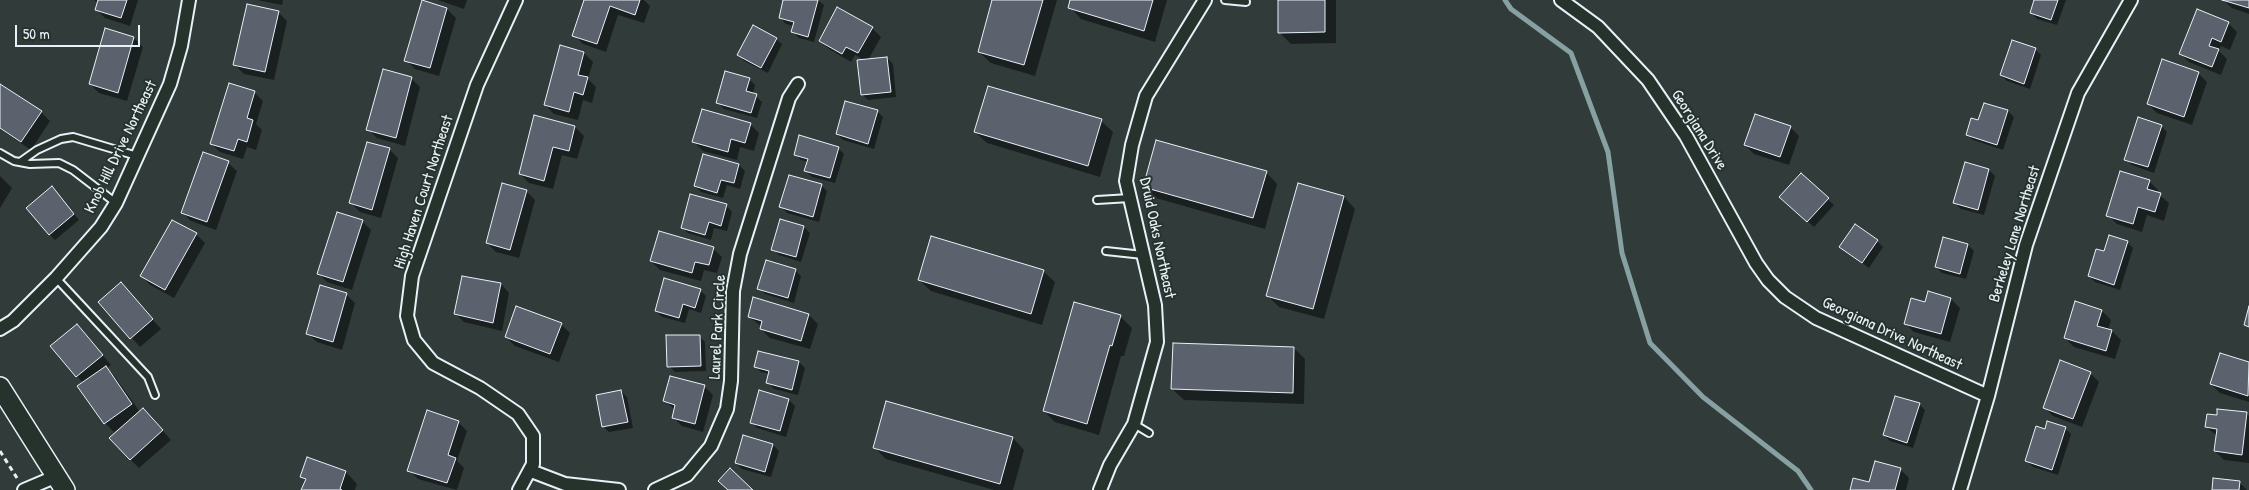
<!DOCTYPE html>
<html>
<head>
<meta charset="utf-8">
<style>
  body { margin:0 }
  #map { position:relative; width:2249px; height:490px; overflow:hidden; background:#313c3a; font-family:"Patrick Hand",sans-serif }
  canvas { display:block }
  .scale { position:absolute; left:15px; top:25px; width:125px; height:22px; box-sizing:border-box; border:2px solid #e8f1f8; border-top:0; padding-left:6px; font-size:15px; line-height:18px; white-space:nowrap; color:#e8f1f8; -webkit-text-stroke:4px #26332d; paint-order:stroke }
</style>
</head>
<body>
<div id="map">
<canvas width="2249" height="490"></canvas>
<div class="scale">50 m</div>
</div>
<script>
const ctx = document.querySelector('canvas').getContext('2d');
ctx.lineJoin = 'round';
function fillPath(path, color) { ctx.fillStyle = color; ctx.fill(path, 'evenodd'); }
const toPath = rows => new Path2D(rows.map(r => 'M' + r).join(''));
function stroke(path, color, width, dash) { ctx.strokeStyle = color; ctx.lineWidth = width; ctx.lineCap = dash ? 'butt' : 'round'; ctx.setLineDash(dash || []); ctx.stroke(path); }
function drawText(font, color, halo, rows, align = 'center') {
  ctx.font = font + ' "Patrick Hand",sans-serif'; ctx.lineWidth = 4; ctx.setLineDash([]); ctx.textBaseline = 'middle'; ctx.strokeStyle = halo; ctx.fillStyle = color; for (const [text, x, y, turn = 0] of rows) {
    ctx.save(); ctx.translate(x, y); ctx.rotate((+turn || 0) * Math.PI / 180); ctx.textAlign = isNaN(turn) ? turn : align; if (halo) ctx.strokeText(text, 0, 0); ctx.fillText(text, 0, 0); ctx.restore();
  }
}
fillPath(toPath([
  [94,0,138,0,130,26,105,18,96,9,98,3],
  [257,0,283,0,282,5],
  [438,0,467,0,464,9],
  [585,0,644,0,650,6,644,23,618,15,606,52,583,44,574,35],
  [785,0,818,0,824,5,814,42,799,38,793,32,794,26,786,24,780,18],
  [994,0,1057,0,1035,76,991,63,979,52],
  [1072,0,1167,0,1155,42,1081,19,1070,7],
  [1279,0,1336,0,1336,43,1291,44,1279,32],
  [2034,0,2066,0,2057,25,2037,19,2031,13],
  [2223,0,2249,0,2249,14,2232,8],
  [447,9,456,18,439,76,415,69,406,60],
  [278,12,287,21,274,80,244,74,235,65],
  [2228,23,2237,32,2230,50,2221,46,2219,51,2227,59,2221,75,2189,62,2180,53],
  [872,28,881,37,868,60,887,58,893,64,896,97,868,100,862,94,865,60,855,55,851,62,829,49,820,41],
  [106,30,134,38,143,47,127,101,99,93,90,84],
  [776,39,782,44,768,73,744,61,739,55],
  [2035,49,2041,55,2030,89,2007,81,2001,75],
  [584,53,593,62,588,79,596,87,592,103,583,100,578,120,554,114,545,105],
  [2198,73,2207,82,2192,125,2157,113,2148,104],
  [411,78,420,87,405,146,377,138,368,129],
  [749,79,755,85,753,94,762,102,757,118,724,109,718,103],
  [0,85,41,112,50,121,31,150,0,129],
  [254,92,263,101,256,124,262,130,256,150,247,147,243,159,220,152,211,144],
  [877,111,883,117,874,149,843,140,837,134],
  [2008,111,2014,117,2003,150,1973,140,1967,134,1979,122],
  [1101,121,1113,132,1100,177,987,143,975,132],
  [750,124,759,133,754,151,740,147,737,160,703,151,694,142],
  [2161,126,2167,132,2154,173,2132,165,2126,159],
  [575,127,584,136,577,159,562,155,553,189,529,183,520,174],
  [1790,127,1799,136,1789,165,1754,154,1745,145],
  [838,148,844,154,835,183,812,177,806,171,808,162,801,160,795,154],
  [389,149,398,158,381,218,360,212,351,203],
  [704,155,739,165,745,171,740,189,727,185,723,198,701,192,695,186],
  [228,163,237,171,216,230,191,221,182,212],
  [1989,170,1995,176,1984,215,1961,209,1955,203],
  [1266,172,1277,184,1265,229,1156,198,1145,187],
  [1801,175,1834,205,1814,227,1787,202],
  [0,176,12,188,0,208],
  [2149,181,2158,190,2157,193,2169,203,2164,221,2147,215,2142,232,2117,224,2108,215],
  [821,185,827,191,819,222,787,213,781,207],
  [526,191,535,200,519,258,496,252,487,243],
  [57,194,79,220,55,240,49,234],
  [1344,197,1355,209,1324,319,1279,307,1267,295],
  [727,206,732,212,727,231,714,228,711,240,688,233,682,227],
  [362,221,371,230,352,290,327,282,318,273],
  [804,227,810,233,801,262,779,255,773,249],
  [196,234,205,243,174,298,150,285,142,276],
  [1877,241,1883,247,1869,268,1841,247],
  [2127,242,2133,248,2120,290,2095,282,2089,276,2105,253],
  [1968,245,1974,251,1966,279,1942,273,1936,267],
  [713,248,722,257,717,273,704,270,701,281,660,270,651,261],
  [795,270,801,276,794,303,765,294,759,288],
  [1043,271,1055,282,1042,325,931,291,919,280],
  [501,284,509,293,502,331,464,322,455,313],
  [700,290,706,296,701,313,689,309,685,323,662,317,656,311],
  [129,293,161,329,140,347,99,302],
  [346,294,355,303,342,350,317,342,308,334],
  [1951,299,1960,308,1950,342,1914,332,1905,323,1926,304],
  [2102,311,2111,320,2108,330,2112,331,2121,340,2115,359,2074,347,2065,338],
  [809,315,818,324,810,349,770,338,761,329,762,327,749,317],
  [1121,317,1132,328,1124,356,1121,356,1099,435,1055,422,1044,411],
  [561,324,570,333,559,362,515,346,506,337],
  [85,334,111,365,106,368,115,377,140,412,152,418,171,440,139,468,130,459,123,427,122,426,114,432,105,423,83,383,51,346],
  [699,336,705,342,706,371,675,372,669,366],
  [1294,348,1305,359,1304,404,1184,400,1172,389],
  [2221,354,2249,363,2249,402,2220,393,2211,384],
  [799,362,805,368,798,395,774,389,768,383,770,374,761,372,755,366],
  [2090,373,2099,382,2082,427,2053,416,2044,407],
  [704,386,713,395,703,432,682,426,673,417,675,410,665,401],
  [621,391,627,397,633,428,609,432,603,426],
  [789,400,795,406,786,437,757,428,751,422],
  [1919,404,1925,410,1913,448,1890,441,1884,435],
  [2246,413,2249,416,2249,463,2224,460,2215,451,2217,436,2206,427,2218,416],
  [458,422,467,431,457,461,464,468,457,490,418,479,409,470],
  [2065,428,2071,434,2058,475,2033,467,2027,461,2045,430],
  [1013,438,1024,450,1013,490,994,490,886,459,874,447],
  [773,445,779,451,771,477,742,469,736,463],
  [308,459,346,472,357,484,355,490,303,490,306,481,302,477],
  [1900,469,1909,478,1906,490,1851,490,1870,484],
  [2239,482,2247,490,2213,490]
]), '#0007');
stroke(toPath([
  [1505,0,1511,9,1571,53,1608,152,1622,253,1650,343,1703,397,1798,471,1811,490]
]), '#87a0a2', 5);
const building = toPath([
  [98,0,127,0,121,18,95,10,98,0],
  [422,0,447,8,430,68,404,61,422,0],
  [584,0,640,0,635,15,610,6,597,44,572,36,584,0],
  [783,0,818,0,808,37,791,32,794,22,779,18,783,0],
  [992,0,1043,0,1024,65,978,52,992,0],
  [1070,0,1153,0,1144,31,1068,8,1070,0],
  [1278,0,1325,0,1325,32,1278,33,1278,0],
  [2034,0,2058,0,2051,20,2030,13,2034,0],
  [2222,0,2249,0,2249,8,2222,0],
  [247,4,279,11,265,72,233,65,247,4],
  [837,7,873,27,858,53,846,47,842,54,819,41,837,7],
  [2197,9,2229,22,2221,42,2212,38,2209,46,2219,49,2212,67,2179,54,2197,9],
  [753,25,777,38,761,68,737,55,753,25],
  [105,28,134,37,118,93,89,84,105,28],
  [2012,40,2036,48,2024,84,2000,75,2012,40],
  [560,45,584,52,578,75,588,77,583,95,574,92,569,112,544,105,560,45],
  [887,57,891,92,861,95,857,60,887,57],
  [2162,59,2199,72,2184,117,2147,104,2162,59],
  [383,69,412,77,396,138,366,130,383,69],
  [725,71,750,78,746,91,757,94,751,113,716,103,725,71],
  [229,83,255,91,247,118,253,120,247,142,238,139,234,151,210,144,229,83],
  [0,84,42,111,21,142,0,128,0,84],
  [988,86,1102,119,1088,166,974,132,988,86],
  [845,101,878,110,868,144,836,134,845,101],
  [1984,103,2008,110,1997,145,1966,135,1971,118,1978,120,1984,103],
  [702,109,751,123,745,143,731,139,728,152,692,142,702,109],
  [1755,114,1791,126,1780,157,1744,145,1755,114],
  [534,115,575,126,569,151,553,147,544,181,519,174,534,115],
  [2138,117,2162,125,2148,167,2124,160,2138,117],
  [799,135,839,147,830,178,804,171,808,159,794,155,799,135],
  [1156,140,1267,171,1253,218,1143,187,1156,140],
  [367,142,390,148,372,210,349,203,367,142],
  [203,152,229,161,207,222,181,213,203,152],
  [703,154,739,164,734,183,721,180,717,193,694,186,703,154],
  [1965,162,1989,169,1978,210,1953,203,1965,162],
  [2120,171,2150,180,2147,189,2161,193,2155,212,2138,207,2133,224,2106,216,2120,171],
  [1801,173,1829,198,1807,222,1779,197,1801,173],
  [789,175,822,184,813,217,779,207,789,175],
  [502,183,527,190,510,250,486,243,502,183],
  [1298,183,1344,196,1313,309,1266,296,1298,183],
  [52,186,74,214,49,235,26,208,52,186],
  [690,194,727,204,721,226,709,222,705,235,681,228,690,194],
  [337,212,363,220,343,282,317,274,337,212],
  [780,219,804,226,796,257,771,250,780,219],
  [172,220,197,233,165,290,140,276,172,220],
  [1855,224,1878,240,1862,263,1839,247,1855,224],
  [659,231,714,247,709,265,695,262,692,273,650,261,659,231],
  [2109,235,2128,241,2114,285,2088,276,2096,249,2104,251,2109,235],
  [931,236,1044,270,1031,314,918,280,931,236],
  [1943,237,1968,244,1960,274,1935,267,1943,237],
  [766,260,796,269,788,298,757,289,766,260],
  [462,276,501,283,493,323,454,314,462,276],
  [664,278,701,289,695,308,683,304,679,318,655,311,664,278],
  [121,282,153,319,130,339,98,302,121,282],
  [320,285,347,293,333,342,306,334,320,285],
  [1928,291,1951,298,1941,334,1904,324,1911,298,1925,302,1928,291],
  [753,297,809,314,801,341,760,329,762,321,748,317,753,297],
  [2075,301,2102,310,2097,326,2112,330,2106,351,2064,338,2075,301],
  [1074,302,1121,315,1112,346,1110,345,1087,424,1043,411,1074,302],
  [516,306,562,323,550,354,505,337,516,306],
  [2249,306,2249,327,2244,325,2249,306],
  [77,324,103,355,76,377,50,346,77,324],
  [666,335,700,335,701,366,667,367,666,335],
  [1173,343,1294,347,1293,393,1171,389,1173,343],
  [758,351,799,361,792,390,766,383,769,371,754,367,758,351],
  [2220,353,2249,362,2248,396,2210,384,2220,353],
  [2060,360,2091,372,2073,419,2043,408,2060,360],
  [106,366,132,404,104,424,77,386,106,366],
  [670,376,705,385,695,424,672,418,675,405,663,401,670,376],
  [621,390,628,422,602,427,596,395,621,390],
  [759,390,789,399,780,431,750,423,759,390],
  [1895,396,1920,403,1907,443,1883,435,1895,396],
  [886,401,1013,437,1000,484,873,448,886,401],
  [143,408,163,430,130,460,109,438,143,408],
  [2217,409,2247,412,2242,455,2214,451,2217,429,2205,427,2207,414,2217,415,2217,409],
  [427,410,459,421,448,455,456,458,447,483,407,471,427,410],
  [2047,421,2066,427,2052,470,2025,461,2036,426,2045,429,2047,421],
  [743,435,773,444,765,472,735,463,743,435],
  [307,457,346,471,340,489,342,490,301,490,306,479,300,477,307,457],
  [1875,461,1901,468,1895,490,1850,490,1853,478,1869,482,1875,461],
  [730,468,753,490,728,490,718,481,730,468],
  [2213,478,2240,481,2239,490,2212,490,2213,478]
]);
fillPath(building, '#5c616e');
stroke(building, '#e8f1f8', 1);
const lane = toPath([
  [1225,0,1246,2],
  [0,153,14,161,30,164,59,163,73,170,116,203],
  [20,162,37,150,61,139,73,137,137,156],
  [1097,200,1130,198],
  [1106,251,1143,255],
  [56,278,148,377,155,395],
  [1134,424,1149,433]
]);
const street = toPath([
  [516,0,477,85,412,276,407,316,414,340,433,363,480,388,518,414,533,436,533,464,519,490],
  [1561,0,1598,27,1648,80,1686,136,1756,263,1768,280,1785,297,1816,318,1988,396],
  [0,329,13,321,56,278,101,227,116,203,170,84,181,46,189,0],
  [531,471,565,484,619,490],
  [24,490,57,476],
  [655,490,687,475,711,446,727,409,731,381,733,291,740,254,789,98,798,84],
  [1100,490,1110,465,1134,424,1157,342,1155,305,1126,181,1132,145,1146,96,1205,0],
  [1960,490,1988,396,2026,245,2078,93,2131,0]
]);
const secondary = toPath([
  [0,387,65,490]
]);
stroke(lane, '#e8f1f8', 10);
stroke(street, '#e8f1f8', 16);
stroke(secondary, '#e8f1f8', 22);
stroke(toPath([
  [0,451,17,478]
]), '#e8f1f8', 3, [5, 4]);
stroke(lane, '#26332d', 6);
stroke(street, '#26332d', 12);
stroke(secondary, '#26332d', 19);
drawText('16px', '#e8f1f8', '#26332d', [
  ["Georgiana Drive",1699,130,58],
  ["Knob Hill Drive Northeast",121,147,-64],
  ["High Haven Court Northeast",424,192,-72],
  ["Berkeley Lane Northeast",2015,234,-73],
  ["Druid Oaks Northeast",1157,238,78],
  ["Laurel Park Circle",718,327,-87],
  ["Georgiana Drive Northeast",1892,334,25]
]);
</script>
</body>
</html>
